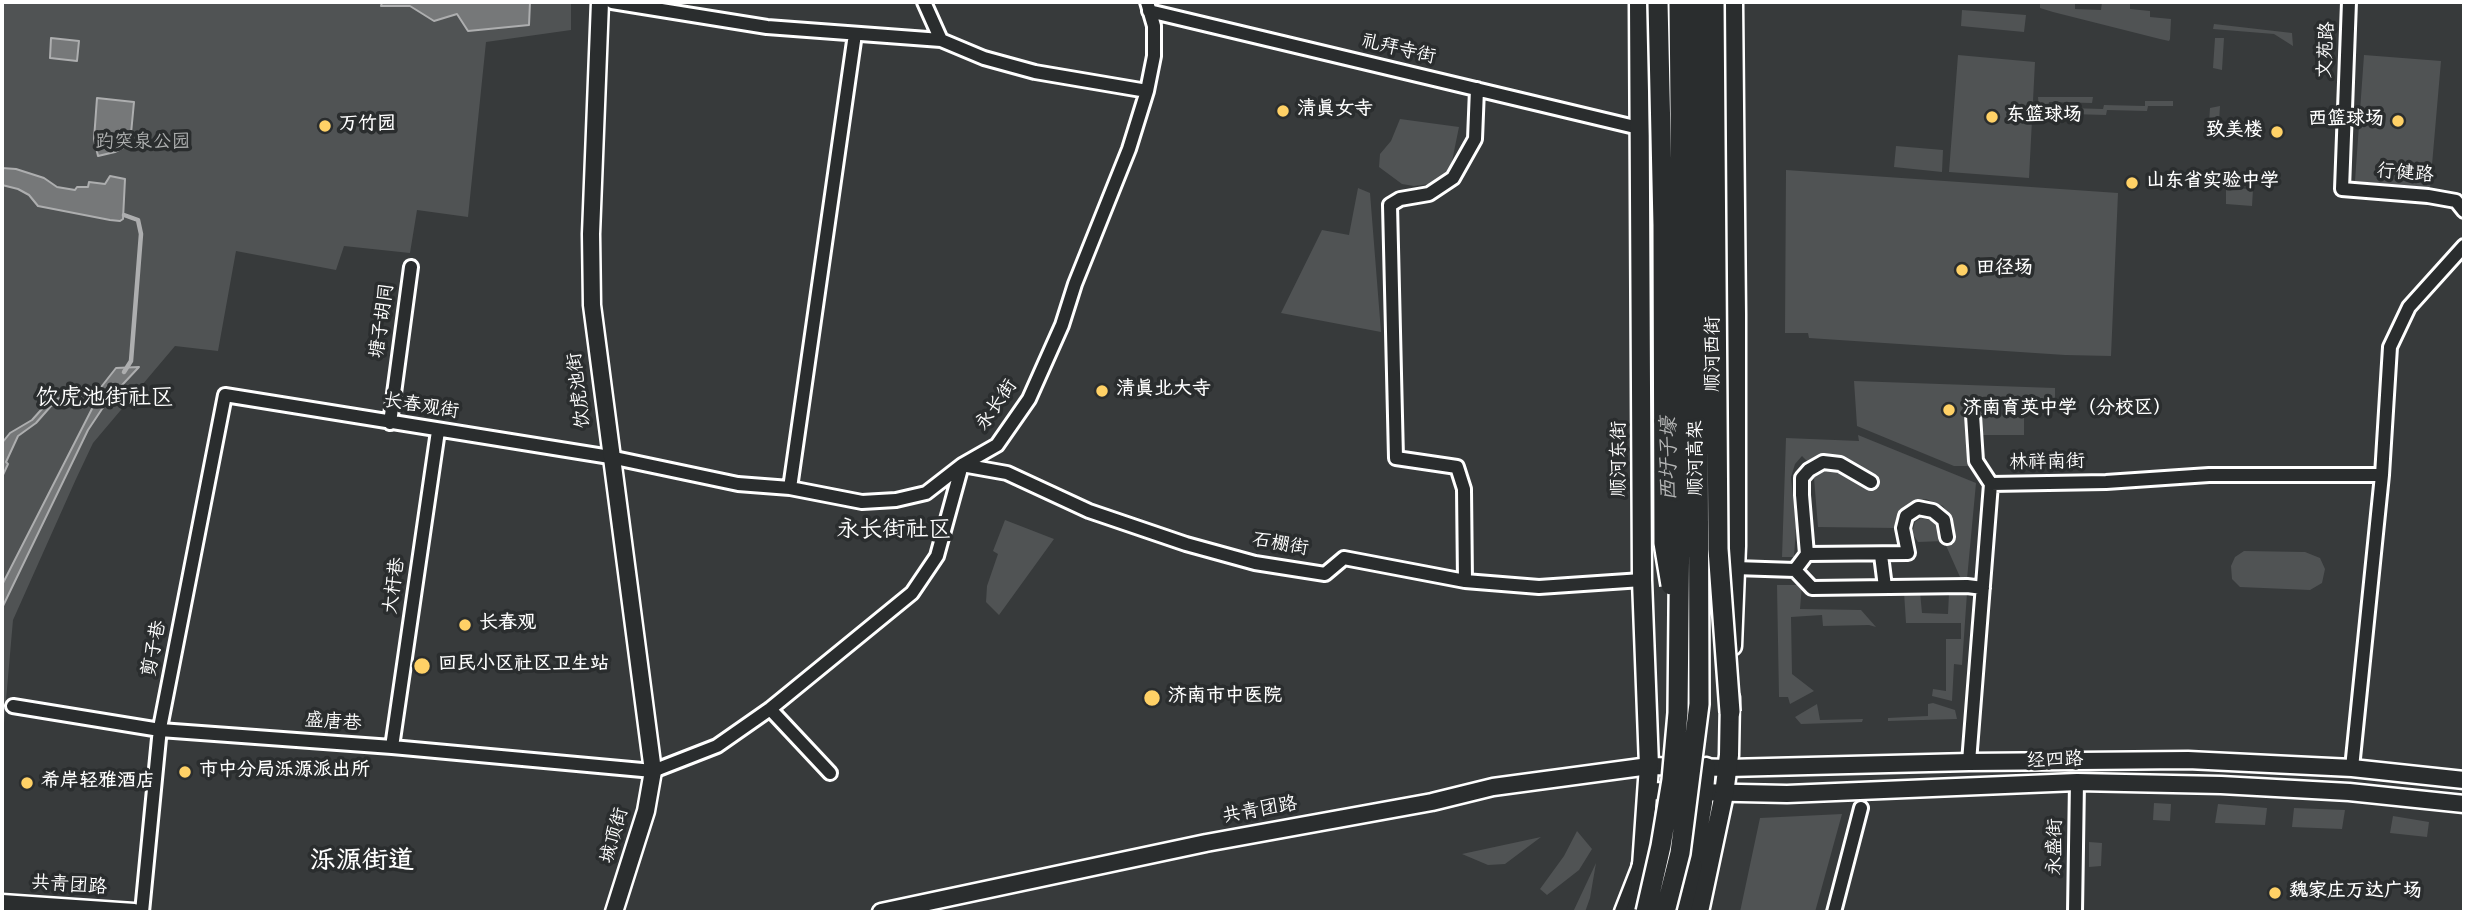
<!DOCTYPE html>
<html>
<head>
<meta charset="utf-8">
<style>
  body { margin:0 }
  #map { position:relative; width:2466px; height:914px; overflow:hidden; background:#373a3b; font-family:Kalam,sans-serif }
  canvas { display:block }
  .frame { position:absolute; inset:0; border:4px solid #fff; pointer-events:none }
</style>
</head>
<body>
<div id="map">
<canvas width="2466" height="914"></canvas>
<div class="frame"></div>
</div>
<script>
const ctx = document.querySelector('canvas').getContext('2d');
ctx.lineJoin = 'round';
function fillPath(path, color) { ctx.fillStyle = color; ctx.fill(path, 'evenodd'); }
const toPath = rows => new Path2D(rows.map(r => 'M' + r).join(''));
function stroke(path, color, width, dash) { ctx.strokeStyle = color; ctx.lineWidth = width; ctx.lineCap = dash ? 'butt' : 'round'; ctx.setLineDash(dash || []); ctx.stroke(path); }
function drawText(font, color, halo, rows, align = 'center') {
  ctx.font = font + ' Kalam,"LXGW WenKai TC",sans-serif'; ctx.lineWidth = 7; ctx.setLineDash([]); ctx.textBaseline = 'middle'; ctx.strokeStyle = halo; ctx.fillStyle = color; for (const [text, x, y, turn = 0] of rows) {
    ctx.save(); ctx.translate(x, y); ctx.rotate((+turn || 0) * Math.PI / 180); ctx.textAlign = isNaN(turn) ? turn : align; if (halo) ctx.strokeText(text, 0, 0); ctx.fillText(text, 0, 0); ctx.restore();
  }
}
fillPath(toPath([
  [2,2,571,2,571,30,486,42,468,217,417,210,410,253,344,246,336,270,236,251,218,351,175,346,93,443,76,479,13,620,2,746],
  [2040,2,2075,2,2075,9,2101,10,2102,2,2130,4,2130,9,2150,11,2150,17,2171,19,2170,39,2169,41,2160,39,2053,12,2040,8],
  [1962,10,2026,15,2024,32,1961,26],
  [2214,24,2292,33,2293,46,2274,34,2213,29],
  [2215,38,2224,38,2222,70,2213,68],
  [1958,55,2035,62,2029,178,1949,172],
  [2364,55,2441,61,2430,188,2355,181],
  [2038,97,2093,97,2092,103,2049,102,2048,111,2039,110],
  [2145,101,2173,101,2173,106,2148,106,2147,111,2107,110,2106,115,2071,114,2071,119,2035,118,2035,114,2068,114,2069,108,2103,109,2104,105,2145,106],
  [2220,106,2218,138,2208,138,2210,108],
  [1400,119,1459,127,1450,171,1437,183,1414,186,1402,184,1379,167,1380,154,1391,141],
  [1896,146,1943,150,1942,172,1894,167],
  [1786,170,2118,193,2111,356,2065,355,1809,338,1808,333,1785,333],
  [1358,188,1370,193,1381,332,1281,313,1322,230,1349,235],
  [2226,188,2253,189,2252,206,2226,204],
  [1854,381,2055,388,2055,407,2024,408,2024,435,1975,435,1979,466,1954,466,1857,426],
  [1858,435,1976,483,1967,579,1960,577,1944,541,1918,542,1912,533,1915,522,1921,518,1934,521,1939,529,1939,538,1953,540,1952,518,1943,506,1926,499,1914,502,1901,511,1896,521,1896,528,1818,527,1814,478,1818,470,1823,468,1841,472,1869,489,1876,479,1836,457,1825,455,1808,462,1802,456,1795,464,1791,477,1796,527,1794,557,1782,557,1786,438,1859,441],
  [1005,520,1054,539,999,615,986,602,987,586,998,554,993,551],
  [2244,551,2305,552,2320,558,2325,569,2322,583,2310,590,2240,587,2232,579,2231,566,2235,557],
  [1777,585,1802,585,1800,609,1861,610,1876,627,1869,625,1823,626,1822,615,1791,617,1792,674,1814,691,1790,704,1788,697,1779,697],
  [1904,592,1920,592,1922,613,1948,614,1949,593,1967,593,1962,665,1954,664,1952,701,1932,696,1933,689,1946,691,1946,639,1961,639,1961,623,1906,623],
  [1933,703,1955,710,1957,719,1888,721,1888,718,1928,716,1928,704],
  [1817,704,1820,720,1863,719,1862,722,1801,724,1795,717],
  [2154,803,2171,804,2170,821,2153,820],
  [2218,804,2267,808,2265,825,2215,823],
  [2294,808,2345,810,2342,829,2292,827],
  [1842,814,1815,912,1740,912,1760,818],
  [2393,816,2429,822,2427,837,2390,833],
  [1577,831,1592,849,1579,870,1547,895,1540,889,1564,856],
  [1541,837,1505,864,1488,865,1462,854],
  [2089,842,2102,843,2101,866,2089,867],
  [1596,863,1590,898,1585,912,1573,912]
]), '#505354');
const water = toPath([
  [382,2,530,2,529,25,468,31,457,14,434,21,410,6,381,6,382,2],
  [51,38,79,41,77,61,50,58,51,38],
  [97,98,134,102,130,144,115,152,98,156,94,139,97,98],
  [2,168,16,169,44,178,57,187,75,190,77,187,88,187,89,182,105,184,110,176,125,179,123,219,120,221,110,220,38,206,29,195,18,189,2,185,2,168],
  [139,367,108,400,88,430,2,608,2,585,98,397,51,406,36,423,18,436,6,462,8,464,2,477,2,443,10,433,32,420,50,400,98,391,116,368,139,367]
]);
fillPath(water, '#767879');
stroke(water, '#adaeaf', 2);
stroke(toPath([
  [124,215,138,220,141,234,131,361,124,372],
  [1688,645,1689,608]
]), '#adaeaf', 4.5);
const minor = toPath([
  [612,2,767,27,941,40,984,58,1035,72,1147,91],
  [924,2,941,40],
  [2349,2,2342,189,2428,196,2456,201,2464,211],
  [1149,11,1639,128],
  [1973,415,1976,461,1991,484],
  [390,423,411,267],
  [790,488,855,34],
  [1807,554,1802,495,1802,478,1809,470,1823,462,1840,464,1871,482],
  [1881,555,1885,587],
  [1735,568,1795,570,1812,588,1967,586,1983,588],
  [1795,570,1807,554,1908,553,1903,528,1906,516,1918,508,1933,511,1944,520,1947,537],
  [1465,581,1464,489,1457,467,1396,458,1390,205,1400,199,1429,194,1453,178,1475,139,1477,89],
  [13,706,160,730,392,747,653,771,717,746,770,709,912,593,937,556,962,465,997,445,1029,399,1062,325,1075,284,1129,149,1147,91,1154,56,1154,26,1147,2],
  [770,709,830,773],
  [392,747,438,431],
  [1969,762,1991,484,2106,482,2209,475,2382,475],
  [2352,768,2382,475,2390,347,2409,307,2464,246],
  [142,912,160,728,225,395,610,457,738,484,790,488,862,502,896,500,926,493,962,465,1007,473,1089,511,1186,544,1255,563,1325,574,1344,558,1465,581,1539,587,1642,580],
  [1834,912,1861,808],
  [2075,912,2077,782]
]);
const secondary = toPath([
  [600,2,591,234,592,305,653,771,646,811,614,912],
  [1647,791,1787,794,2077,782,2221,785,2349,792,2464,804],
  [2,903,134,912],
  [881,912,1206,843,1432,802,1493,787,1649,766,1728,768,1969,762,2188,760,2352,768,2464,780]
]);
const primary = toPath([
  [1732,646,1736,546,1736,314,1733,2],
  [1690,878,1703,803,1706,767],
  [1624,912,1642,866,1649,766,1642,580,1639,2],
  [1699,912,1724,794,1729,755,1730,698]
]);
const trunk = toPath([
  [1636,912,1640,900,1642,866],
  [1681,912,1692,866]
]);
stroke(minor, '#fff', 18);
stroke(secondary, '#fff', 21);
stroke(primary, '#fff', 23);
stroke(trunk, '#fff', 24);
stroke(minor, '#2a2d2e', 12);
stroke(secondary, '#2a2d2e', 16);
stroke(primary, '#2a2d2e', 18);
stroke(trunk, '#2a2d2e', 19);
const trunkBridge = toPath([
  [1658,2,1663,225,1664,543,1671,585],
  [1714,2,1718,549,1730,712],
  [1646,912,1661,846,1672,780,1678,713,1682,310,1679,2],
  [1665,912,1680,853,1699,704,1697,2]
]);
stroke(trunkBridge, '#fff', 24, []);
stroke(trunkBridge, '#2a2d2e', 19);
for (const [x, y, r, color] of [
  [1283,111,7,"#ffd166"],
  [1992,117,7,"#ffd166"],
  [2398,121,7,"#ffd166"],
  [325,126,7,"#ffd166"],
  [2277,132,7,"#ffd166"],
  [2132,183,7,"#ffd166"],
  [1962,270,7,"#ffd166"],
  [1102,391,7,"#ffd166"],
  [1949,410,7,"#ffd166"],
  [465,625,7,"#ffd166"],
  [422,666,9,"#ffd166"],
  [1152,698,9,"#ffd166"],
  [185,772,7,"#ffd166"],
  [27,783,7,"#ffd166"],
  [2275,893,7,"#ffd166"]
]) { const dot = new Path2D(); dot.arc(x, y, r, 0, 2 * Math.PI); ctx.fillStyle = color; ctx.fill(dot); stroke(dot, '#2a2d2e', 2.5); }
drawText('19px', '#fff', '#2a2d2e', [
  ["文苑路",2328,50,-87],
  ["礼拜寺街",1398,51,13],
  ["行健路",2405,175,5],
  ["塘子胡同",384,321,-82],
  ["顺河西街",1715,354,-90],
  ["饮虎池街",581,390,-97],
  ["永长街",998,406,-55],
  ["长春观街",421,408,9],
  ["顺河高架",1698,458,-90],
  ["顺河东街",1621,459,-90],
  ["林祥南街",2047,464,-1],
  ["石棚街",1280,546,10],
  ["大杆巷",396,586,-82],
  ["剪子巷",156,649,-79],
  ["盛唐巷",333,724,4],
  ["经四路",2055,762,-2],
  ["共青团路",1260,812,-10],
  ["城顶街",616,836,-74],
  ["永盛街",2057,847,-89],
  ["共青团路",69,887,4]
]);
drawText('bold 19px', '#fff', '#2a2d2e', [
  ["清真女寺",1297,111],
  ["东篮球场",2006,117],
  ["西篮球场",2384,121,"right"],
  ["万竹园",339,126],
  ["致美楼",2263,132,"right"],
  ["山东省实验中学",2146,183],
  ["田径场",1976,270],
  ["清真北大寺",1116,391],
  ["济南育英中学（分校区）",1963,410],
  ["长春观",479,625],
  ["回民小区社区卫生站",438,666],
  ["济南市中医院",1168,698],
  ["市中分局泺源派出所",199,772],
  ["希岸轻雅酒店",41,783],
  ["魏家庄万达广场",2289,893]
], 'left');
drawText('19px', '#b0b2b2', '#2a2d2e', [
  ["趵突泉公园",143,144]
]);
drawText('italic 21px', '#b4b5b5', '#2a2d2e', [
  ["西圩子壕",1671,459,-90]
]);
drawText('23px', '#fff', '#2a2d2e', [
  ["饮虎池街社区",105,400],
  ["永长街社区",894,532]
]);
drawText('bold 26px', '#fff', '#2a2d2e', [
  ["泺源街道",362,864]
]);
</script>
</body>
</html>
